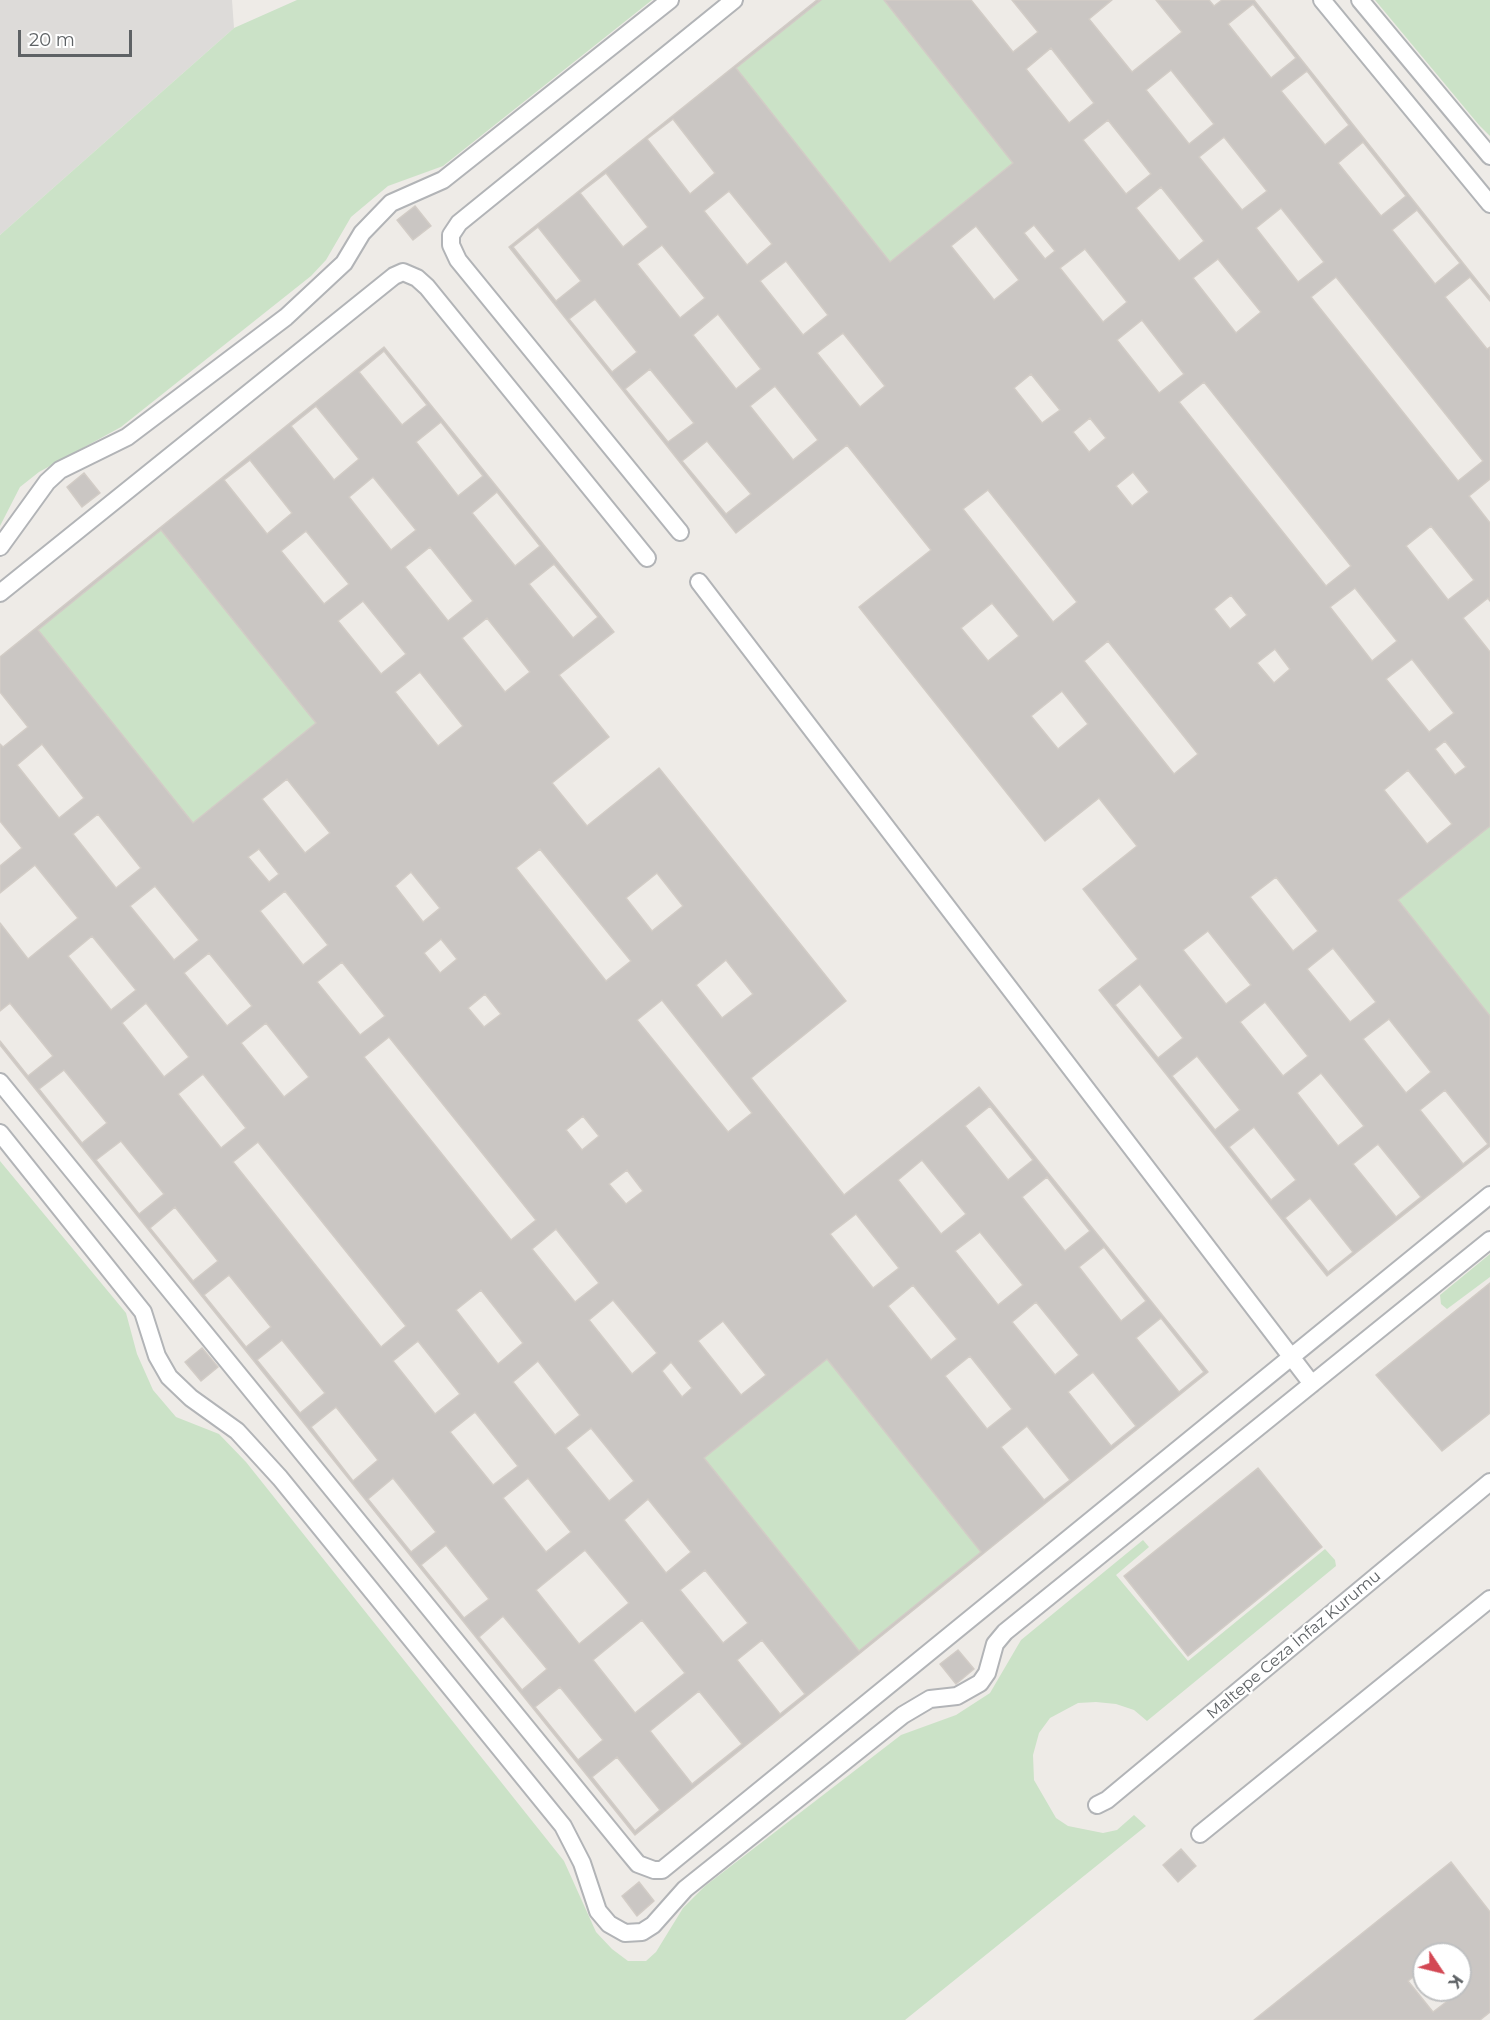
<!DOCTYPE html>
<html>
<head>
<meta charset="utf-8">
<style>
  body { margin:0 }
  #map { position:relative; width:1490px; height:2020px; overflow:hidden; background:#eeebe7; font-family:Montserrat,sans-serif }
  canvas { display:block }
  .north { position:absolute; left:1412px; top:1942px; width:60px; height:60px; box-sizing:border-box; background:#fff; border:2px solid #bfc0c1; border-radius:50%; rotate:125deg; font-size:16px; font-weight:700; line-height:24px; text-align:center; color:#5e6265 }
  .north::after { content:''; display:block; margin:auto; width:21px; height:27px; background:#d34854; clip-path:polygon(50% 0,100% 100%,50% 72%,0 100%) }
  .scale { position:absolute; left:18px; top:30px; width:114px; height:27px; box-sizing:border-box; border:3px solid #5e6265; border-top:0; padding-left:8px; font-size:18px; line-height:21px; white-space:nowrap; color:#5e6265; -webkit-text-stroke:4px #fff; paint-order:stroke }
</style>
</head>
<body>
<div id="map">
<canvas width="1490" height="2020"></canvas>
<div class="north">K</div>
<div class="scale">20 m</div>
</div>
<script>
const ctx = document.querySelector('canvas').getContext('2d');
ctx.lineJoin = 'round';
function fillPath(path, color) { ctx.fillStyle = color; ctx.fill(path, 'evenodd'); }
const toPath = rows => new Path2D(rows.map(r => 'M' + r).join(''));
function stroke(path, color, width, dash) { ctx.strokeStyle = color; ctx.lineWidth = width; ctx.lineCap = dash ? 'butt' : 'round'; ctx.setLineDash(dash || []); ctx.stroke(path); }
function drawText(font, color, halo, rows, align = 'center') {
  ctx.font = font + ' Montserrat,sans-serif'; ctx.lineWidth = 4.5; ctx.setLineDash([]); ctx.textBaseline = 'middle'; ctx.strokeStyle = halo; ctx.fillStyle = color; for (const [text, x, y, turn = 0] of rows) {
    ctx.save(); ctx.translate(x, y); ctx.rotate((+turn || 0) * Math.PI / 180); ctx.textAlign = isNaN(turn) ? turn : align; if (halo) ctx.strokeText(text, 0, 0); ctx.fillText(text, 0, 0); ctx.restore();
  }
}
fillPath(toPath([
  [0,0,232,0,234,28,0,235]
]), '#dddbd9');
fillPath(toPath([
  [297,0,652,0,443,166,388,186,351,217,326,260,311,276,121,427,39,472,20,487,0,526,0,235,234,28],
  [821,0,884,0,1013,163,890,262,736,68],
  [1375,0,1490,0,1490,136,1479,125],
  [161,530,316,723,193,823,38,630],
  [1490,826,1490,1016,1398,900],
  [0,1161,126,1313,137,1354,153,1390,176,1417,219,1434,246,1462,564,1861,596,1932,612,1949,628,1961,646,1961,656,1952,683,1908,705,1886,901,1735,956,1715,990,1693,1021,1640,1143,1540,1149,1547,1116,1575,1188,1661,1325,1549,1335,1560,1336,1566,1147,1721,1134,1710,1116,1704,1096,1702,1078,1703,1050,1718,1039,1733,1033,1755,1034,1780,1056,1818,1068,1826,1103,1833,1117,1830,1134,1815,1146,1826,905,2020,0,2020],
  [1490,1254,1490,1277,1447,1309,1441,1304,1440,1295],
  [827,1359,981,1552,859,1651,704,1458]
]), '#cbe2c7');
const building = toPath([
  [817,0,821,0,736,68,890,262,1013,163,884,0,971,0,1013,52,1038,32,1012,0,1112,0,1089,19,1132,72,1182,32,1156,0,1209,0,1214,6,1222,0,1254,0,1490,297,1490,301,1470,277,1445,297,1487,349,1490,347,1490,479,1469,496,1490,523,1490,601,1488,598,1463,618,1490,652,1490,826,1398,900,1490,1016,1490,1146,1327,1276,1099,990,1138,959,1083,889,1137,846,1099,798,1045,841,859,607,931,550,847,445,736,533,509,247,817,0],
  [1253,4,1296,58,1271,78,1228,24,1253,4],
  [1051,48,1094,103,1069,123,1026,69,1051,48],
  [1171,70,1214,124,1189,144,1146,90,1171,70],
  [1307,71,1349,125,1325,145,1281,91,1307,71],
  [673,119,715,173,690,194,647,139,673,119],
  [1108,120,1151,174,1126,194,1083,140,1108,120],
  [1224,137,1267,191,1242,210,1199,157,1224,137],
  [1363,142,1406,196,1381,216,1338,163,1363,142],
  [606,173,648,227,623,247,580,193,606,173],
  [1161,187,1204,241,1179,261,1136,208,1161,187],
  [729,191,772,244,747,265,704,211,729,191],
  [1281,208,1324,262,1298,282,1256,228,1281,208],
  [1417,210,1460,263,1435,284,1392,230,1417,210],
  [1034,225,1055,251,1045,259,1024,233,1034,225],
  [976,226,1019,280,994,300,951,246,976,226],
  [538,227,581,281,556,301,513,247,538,227],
  [662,245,705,298,680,318,637,264,662,245],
  [1085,249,1127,302,1103,322,1060,268,1085,249],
  [1218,259,1261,312,1236,333,1193,278,1218,259],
  [786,261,828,315,803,335,760,281,786,261],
  [1336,277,1483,461,1458,481,1311,297,1336,277],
  [595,299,637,352,612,372,569,319,595,299],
  [718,314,761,369,736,389,693,335,718,314],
  [1142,320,1184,374,1159,393,1117,340,1142,320],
  [843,333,885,386,860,407,817,353,843,333],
  [650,369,694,423,668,442,625,389,650,369],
  [1031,374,1060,410,1042,423,1014,388,1031,374],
  [1204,382,1351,566,1326,586,1179,402,1204,382],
  [775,386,818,440,793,460,750,406,775,386],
  [1090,418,1106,438,1089,452,1073,432,1090,418],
  [707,441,751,494,726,514,682,461,707,441],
  [1133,472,1149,492,1132,506,1116,486,1133,472],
  [988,490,1077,602,1053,622,963,509,988,490],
  [1431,526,1474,580,1448,600,1406,546,1431,526],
  [1355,588,1397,641,1372,661,1330,607,1355,588],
  [1231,595,1247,615,1230,629,1214,609,1231,595],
  [992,603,1019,636,988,661,961,628,992,603],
  [1108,641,1198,754,1174,774,1084,661,1108,641],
  [1275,649,1290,669,1274,683,1257,663,1275,649],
  [1412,659,1454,713,1429,732,1386,679,1412,659],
  [1062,691,1088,724,1058,749,1031,716,1062,691],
  [1445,741,1466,767,1455,775,1435,749,1445,741],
  [1408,770,1452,824,1427,844,1384,790,1408,770],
  [1276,877,1318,931,1293,951,1250,897,1276,877],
  [1208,931,1251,985,1226,1004,1183,950,1208,931],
  [1333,948,1376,1002,1350,1022,1307,969,1333,948],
  [1140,984,1183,1038,1158,1058,1115,1005,1140,984],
  [1265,1002,1308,1056,1283,1076,1240,1022,1265,1002],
  [1389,1019,1431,1072,1406,1093,1363,1039,1389,1019],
  [1197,1056,1240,1110,1215,1130,1172,1076,1197,1056],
  [1321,1073,1364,1126,1338,1146,1297,1093,1321,1073],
  [1445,1090,1488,1144,1463,1164,1420,1110,1445,1090],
  [1254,1127,1296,1180,1271,1200,1229,1147,1254,1127],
  [1378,1144,1421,1197,1396,1217,1353,1164,1378,1144],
  [1310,1198,1353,1252,1328,1272,1285,1218,1310,1198],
  [415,206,431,226,413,240,397,220,415,206],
  [384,347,614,632,559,675,609,737,552,783,587,826,659,768,846,1001,751,1078,844,1195,979,1087,1208,1372,635,1835,0,1045,0,1041,28,1076,53,1056,10,1003,0,1011,0,923,28,959,78,918,35,865,0,893,0,866,22,848,0,821,0,744,3,747,28,727,0,692,0,657,384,347],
  [384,351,427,405,402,425,359,372,384,351],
  [316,406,359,459,334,480,291,426,316,406],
  [441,422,483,476,458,496,416,442,441,422],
  [250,460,292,513,267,534,224,480,250,460],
  [373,477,416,530,391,550,349,497,373,477],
  [497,492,540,546,515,566,472,513,497,492],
  [161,530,316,723,193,823,38,630,161,530],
  [306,531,349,584,324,604,281,551,306,531],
  [430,547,473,601,448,621,405,567,430,547],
  [554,564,598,617,573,638,529,584,554,564],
  [363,601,406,654,381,674,338,621,363,601],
  [487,618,530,672,505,692,462,638,487,618],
  [420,672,463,726,438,746,395,692,420,672],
  [42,744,84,798,59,818,17,765,42,744],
  [287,779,330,833,305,853,262,799,287,779],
  [98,814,141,868,116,888,73,834,98,814],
  [259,849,279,874,269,882,248,857,259,849],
  [540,849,631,961,606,981,516,868,540,849],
  [411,872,440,908,423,922,395,886,411,872],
  [657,873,683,906,652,931,626,898,657,873],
  [155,886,199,940,174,960,130,906,155,886],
  [285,891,328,945,303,965,260,911,285,891],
  [92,936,136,990,111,1010,68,956,92,936],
  [441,939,457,959,440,973,424,953,441,939],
  [209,953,252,1006,227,1026,184,973,209,953],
  [726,960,753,994,722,1018,696,985,726,960],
  [342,962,385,1016,360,1035,317,982,342,962],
  [485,994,501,1014,484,1027,468,1008,485,994],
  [662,1000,752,1113,728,1132,637,1020,662,1000],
  [146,1003,189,1057,164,1077,122,1023,146,1003],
  [266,1023,309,1077,284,1097,241,1043,266,1023],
  [389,1037,536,1220,511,1240,364,1057,389,1037],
  [64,1070,107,1123,82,1143,39,1089,64,1070],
  [203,1074,246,1128,221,1148,178,1094,203,1074],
  [990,1106,1033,1160,1008,1180,965,1126,990,1106],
  [583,1116,599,1136,582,1150,566,1130,583,1116],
  [121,1141,164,1194,139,1214,96,1160,121,1141],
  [258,1142,406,1326,381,1347,233,1162,258,1142],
  [922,1160,966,1214,941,1234,898,1180,922,1160],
  [627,1170,643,1191,626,1204,609,1184,627,1170],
  [1047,1177,1090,1231,1065,1251,1022,1197,1047,1177],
  [175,1207,218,1261,193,1281,150,1228,175,1207],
  [856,1214,899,1268,873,1288,830,1234,856,1214],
  [556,1229,599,1283,575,1302,532,1249,556,1229],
  [980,1232,1023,1285,998,1305,955,1251,980,1232],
  [1104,1247,1146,1301,1121,1321,1079,1267,1104,1247],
  [229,1275,271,1327,246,1347,204,1295,229,1275],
  [913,1285,957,1339,931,1360,888,1306,913,1285],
  [481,1290,523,1343,498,1364,456,1310,481,1290],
  [613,1300,657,1353,632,1374,589,1320,613,1300],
  [1036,1302,1079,1355,1055,1375,1012,1322,1036,1302],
  [1161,1318,1204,1372,1179,1392,1136,1338,1161,1318],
  [723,1321,766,1375,741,1395,698,1341,723,1321],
  [282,1340,325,1393,300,1413,257,1360,282,1340],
  [418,1341,460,1394,435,1414,393,1361,418,1341],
  [970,1356,1012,1409,987,1429,945,1376,970,1356],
  [827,1359,981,1552,859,1651,704,1458,827,1359],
  [538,1361,580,1415,555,1435,513,1382,538,1361],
  [671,1362,692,1388,682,1397,662,1371,671,1362],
  [1093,1372,1136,1426,1111,1446,1068,1392,1093,1372],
  [336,1407,378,1460,353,1481,311,1427,336,1407],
  [475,1412,518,1466,493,1485,450,1432,475,1412],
  [1027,1426,1070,1480,1044,1500,1001,1447,1027,1426],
  [591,1428,634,1481,609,1501,566,1448,591,1428],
  [393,1478,436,1532,411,1552,368,1499,393,1478],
  [528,1478,571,1532,546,1552,503,1498,528,1478],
  [648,1499,691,1552,666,1573,624,1520,648,1499],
  [446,1545,489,1599,464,1618,421,1565,446,1545],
  [585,1550,629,1603,579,1644,536,1590,585,1550],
  [705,1570,748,1623,723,1643,680,1590,705,1570],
  [503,1616,547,1669,522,1690,479,1637,503,1616],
  [642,1620,685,1673,635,1713,593,1660,642,1620],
  [762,1640,805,1694,780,1714,737,1660,762,1640],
  [560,1687,603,1740,578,1760,535,1707,560,1687],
  [699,1691,742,1744,692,1784,650,1731,699,1691],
  [617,1757,660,1810,635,1831,592,1777,617,1757],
  [84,473,100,493,82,507,67,487,84,473],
  [1490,1283,1490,1413,1442,1451,1376,1375,1490,1283],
  [202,1348,218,1367,201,1381,185,1362,202,1348],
  [1258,1468,1322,1547,1188,1656,1124,1576,1258,1468],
  [958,1650,974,1669,956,1684,940,1664,958,1650],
  [1181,1849,1196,1866,1178,1882,1163,1865,1181,1849],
  [1451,1862,1490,1912,1490,2012,1480,2020,1254,2020,1451,1862],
  [1424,1954,1460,1954,1460,1978,1467,1986,1433,2012,1408,1981,1424,1969,1424,1954],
  [639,1882,654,1901,637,1916,622,1896,639,1882]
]);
fillPath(building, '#cac6c3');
stroke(building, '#d2ccc6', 1.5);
const lane = toPath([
  [1322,0,1490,204],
  [1360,0,1490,156],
  [680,532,458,260,451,245,451,235,459,223,734,0],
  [0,547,47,482,60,470,127,437,286,317,344,263,362,233,391,203,443,180,670,0],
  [699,582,1312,1384],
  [0,593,394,276,403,272,417,278,427,287,647,558],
  [0,1082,628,1852,638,1864,654,1870,662,1870,1490,1195],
  [0,1133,143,1312,157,1356,169,1377,191,1398,237,1431,280,1478,563,1826,582,1863,598,1911,609,1924,625,1933,642,1932,653,1925,685,1889,903,1715,930,1699,957,1696,980,1683,987,1673,995,1644,1005,1632,1490,1240],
  [1097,1805,1107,1800,1490,1482],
  [1200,1834,1490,1599]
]);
stroke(lane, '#b2b4b7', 20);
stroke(lane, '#fff', 16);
drawText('16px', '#5e6265', '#fff', [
  ["Maltepe Ceza İnfaz Kurumu",1294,1645,-40]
]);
</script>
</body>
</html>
